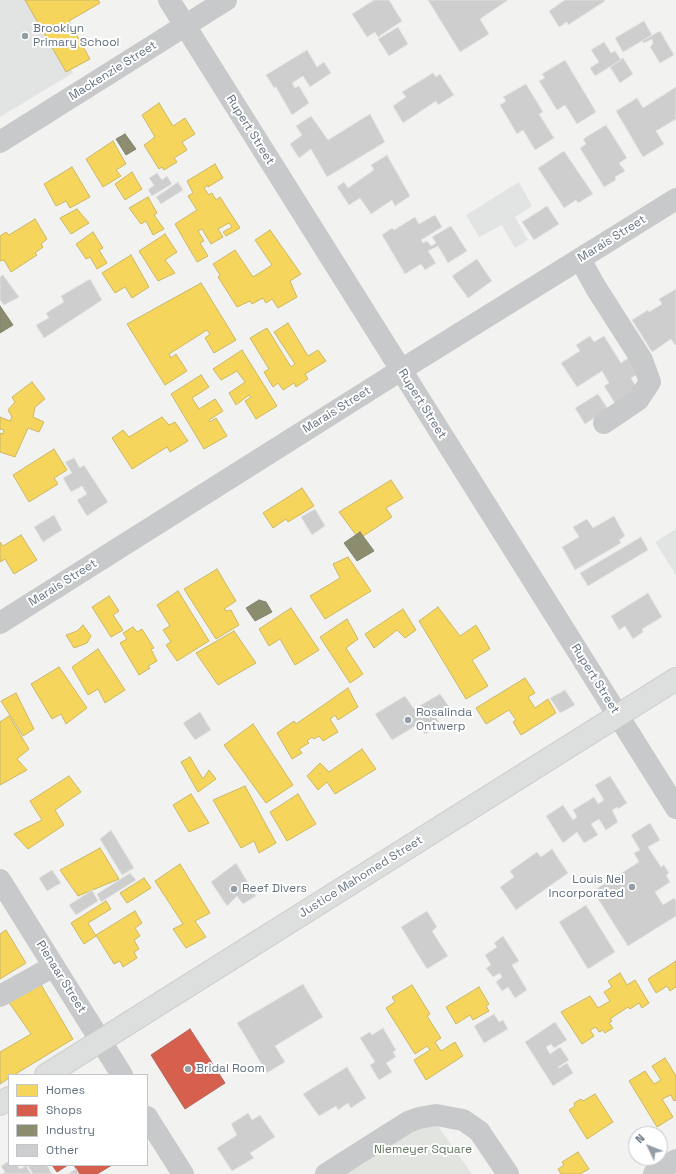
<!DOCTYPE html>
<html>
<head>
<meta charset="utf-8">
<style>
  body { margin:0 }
  #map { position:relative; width:676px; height:1174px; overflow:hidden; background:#f2f3f0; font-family:"Space Grotesk",sans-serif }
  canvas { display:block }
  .legend { position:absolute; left:8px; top:1074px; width:140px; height:92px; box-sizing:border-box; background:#fff; border:1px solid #c1c6cc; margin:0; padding:5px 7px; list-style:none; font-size:12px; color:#637180 }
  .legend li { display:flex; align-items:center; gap:8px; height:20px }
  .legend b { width:20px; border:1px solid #c1c6cc }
  .north { position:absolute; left:628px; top:1126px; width:40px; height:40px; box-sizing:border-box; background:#fff; border:1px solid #c1c6cc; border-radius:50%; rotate:313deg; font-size:11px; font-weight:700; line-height:16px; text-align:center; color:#637180 }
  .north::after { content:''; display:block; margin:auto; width:14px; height:18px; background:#959ea7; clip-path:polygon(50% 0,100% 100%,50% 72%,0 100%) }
</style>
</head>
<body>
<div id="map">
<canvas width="676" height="1174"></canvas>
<ul class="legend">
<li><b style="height:11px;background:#f6d55c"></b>Homes</li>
<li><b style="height:11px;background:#d6604d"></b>Shops</li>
<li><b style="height:11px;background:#8c8c6e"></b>Industry</li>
<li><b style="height:11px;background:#cdcecd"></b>Other</li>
</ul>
<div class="north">N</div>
</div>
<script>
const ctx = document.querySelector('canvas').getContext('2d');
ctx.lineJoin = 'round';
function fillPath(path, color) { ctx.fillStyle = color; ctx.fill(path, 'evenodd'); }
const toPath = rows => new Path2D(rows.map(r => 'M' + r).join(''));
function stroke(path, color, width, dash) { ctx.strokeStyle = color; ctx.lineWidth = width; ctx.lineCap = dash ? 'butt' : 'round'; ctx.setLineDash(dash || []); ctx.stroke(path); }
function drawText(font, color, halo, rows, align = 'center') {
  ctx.font = font + ' "Space Grotesk",sans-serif'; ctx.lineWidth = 4; ctx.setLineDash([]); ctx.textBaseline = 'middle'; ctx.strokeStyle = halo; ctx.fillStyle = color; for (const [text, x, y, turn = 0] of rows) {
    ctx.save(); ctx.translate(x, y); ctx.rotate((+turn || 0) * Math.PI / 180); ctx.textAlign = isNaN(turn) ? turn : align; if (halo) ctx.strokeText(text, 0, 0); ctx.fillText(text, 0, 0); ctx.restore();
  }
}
fillPath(toPath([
  [0,0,28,0,73,73,0,117],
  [519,182,532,206,515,217,528,240,515,248,502,225,479,237,466,215],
  [676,529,676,575,655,542]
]), '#e2e4e3');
fillPath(toPath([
  [431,1116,472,1174,338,1174]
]), '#e2e5df');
const homes = toPath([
  [25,0,98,0,100,3,69,21,90,59,66,72,25,0],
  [159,103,173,126,185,118,195,134,182,142,187,150,174,158,177,162,164,170,162,167,159,169,144,145,155,137,142,115,159,103],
  [113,141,126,164,116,170,121,176,103,187,86,159,113,141],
  [215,164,223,178,208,187,208,185,204,188,209,195,212,193,216,200,220,197,240,228,226,236,223,232,232,227,229,223,218,229,223,237,211,244,202,229,198,231,204,241,200,243,208,256,197,262,175,224,197,210,188,196,193,193,187,181,215,164],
  [72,167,90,197,70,208,66,201,56,206,44,184,72,167],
  [132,172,142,189,125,200,115,184,132,172],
  [148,197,157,213,154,215,164,229,153,235,146,221,141,224,129,208,148,197],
  [77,209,89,223,71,234,60,218,77,209],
  [35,219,47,239,41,244,43,247,35,253,37,255,11,272,4,260,0,261,0,236,6,232,9,235,35,219],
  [270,230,301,274,290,281,297,297,278,308,272,299,266,303,263,298,252,304,250,301,237,307,218,277,220,275,213,264,235,250,253,277,272,265,255,240,270,230],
  [93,232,103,248,99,250,107,263,97,269,90,257,86,259,76,244,93,232],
  [165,234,177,252,165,260,175,273,158,281,139,251,165,234],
  [131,255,149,287,132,298,125,287,115,293,102,273,131,255],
  [201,283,236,340,214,353,205,338,210,334,207,330,169,354,171,358,176,354,187,371,165,385,127,324,201,283],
  [288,323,308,356,318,350,326,361,305,374,308,379,296,387,294,383,283,390,278,383,273,387,264,372,269,369,250,338,267,328,291,367,295,364,274,332,288,323],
  [242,350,277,406,256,419,245,401,251,397,249,395,236,405,229,393,245,382,237,371,221,380,213,369,242,350],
  [201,375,209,387,192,398,199,409,215,399,223,411,209,420,210,422,216,418,227,436,204,449,171,394,201,375],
  [32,382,45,399,35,407,33,417,44,422,39,432,28,428,15,457,0,452,0,433,3,434,4,430,0,429,0,417,10,421,12,417,8,410,15,402,12,397,32,382],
  [162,417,169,425,175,422,188,441,170,452,167,447,132,469,112,438,123,430,129,437,162,417],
  [54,449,67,470,54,478,58,484,29,502,13,475,54,449],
  [391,480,403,498,386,508,392,517,359,539,339,512,391,480],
  [302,488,314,506,288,522,286,519,273,528,263,513,302,488],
  [21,535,37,560,14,574,5,559,0,562,0,542,3,546,21,535],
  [348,557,371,591,325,619,310,596,340,578,333,564,348,557],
  [217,569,236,601,224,609,227,611,231,610,239,625,216,639,184,589,217,569],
  [178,591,209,641,177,661,166,645,171,642,163,630,170,626,157,605,178,591],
  [109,596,119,611,113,615,123,630,111,637,92,607,109,596],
  [438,607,460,636,476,625,490,649,472,660,488,686,466,699,419,621,438,607],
  [291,608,319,650,295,665,280,639,269,646,259,629,291,608],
  [403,609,416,630,405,638,397,630,374,648,365,634,403,609],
  [347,619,358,639,346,648,363,674,350,683,320,637,347,619],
  [83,625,91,636,87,643,74,648,66,635,77,631,83,625],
  [133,627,137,632,142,629,154,648,151,649,157,661,148,666,150,668,139,675,120,643,127,639,123,633,133,627],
  [234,631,256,663,218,685,196,653,234,631],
  [98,649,125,690,105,703,98,689,88,695,72,667,98,649],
  [59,667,87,708,66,724,61,714,52,719,31,684,59,667],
  [525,678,535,693,528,697,535,708,548,699,556,713,521,735,513,722,516,720,509,710,486,724,476,708,525,678],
  [348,688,358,707,338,720,335,715,330,719,338,732,323,741,319,736,314,739,312,737,307,741,309,743,299,749,302,753,292,759,277,733,294,721,296,724,348,688],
  [16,693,34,729,23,736,1,701,16,693],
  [9,716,29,749,17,759,27,770,0,785,0,722,9,716],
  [253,724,293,785,266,803,224,745,253,724],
  [362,749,376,769,335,794,327,782,318,790,307,776,320,763,329,772,362,749],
  [190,757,203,779,209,770,216,779,198,792,181,762,190,757],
  [69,776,81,792,55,810,64,825,28,849,14,834,42,820,30,801,69,776],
  [245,786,276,843,259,853,254,841,241,848,213,800,245,786],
  [191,794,209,823,189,832,173,805,191,794],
  [298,794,316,824,287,841,270,812,298,794],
  [100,848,119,879,78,896,60,870,100,848],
  [180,864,210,913,195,921,206,937,186,948,173,929,183,924,155,881,180,864],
  [144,878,151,888,127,903,120,893,144,878],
  [106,901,111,909,88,923,96,936,84,944,71,923,106,901],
  [135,911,142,923,135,928,140,936,134,940,139,949,134,952,137,958,123,967,120,961,114,964,96,935,135,911],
  [6,930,26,963,0,979,0,934,6,930],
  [676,961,676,987,670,991,667,986,656,993,648,979,676,961],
  [620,973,627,985,635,980,649,1003,642,1008,639,1003,630,1009,628,1007,610,1019,612,1021,609,1023,613,1028,605,1033,603,1030,599,1032,596,1027,590,1030,594,1036,582,1044,561,1012,590,996,598,1008,610,1001,604,992,612,987,608,981,620,973],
  [40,983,73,1039,14,1075,9,1075,9,1078,0,1084,0,1052,31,1034,8,1001,40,983],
  [412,985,430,1014,427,1016,441,1038,435,1042,441,1051,455,1042,463,1056,426,1080,414,1060,430,1050,427,1046,415,1054,386,1008,395,1002,392,997,412,985],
  [479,987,489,1004,486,1006,489,1011,473,1020,470,1015,456,1024,446,1007,479,987],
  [665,1058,676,1076,676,1100,674,1101,671,1095,662,1099,673,1117,657,1127,629,1081,645,1071,654,1084,661,1080,652,1066,665,1058],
  [595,1094,613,1122,587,1139,569,1110,575,1106,574,1103,581,1099,583,1101,595,1094],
  [578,1152,589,1169,580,1174,561,1174,558,1169,564,1165,562,1162,578,1152]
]);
fillPath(homes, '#f6d55c');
stroke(homes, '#cab767', 1);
const shops = toPath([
  [190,1029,225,1083,185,1109,151,1055,190,1029],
  [52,1165,68,1165,57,1172,52,1165],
  [74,1165,112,1165,97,1174,79,1174,74,1165]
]);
fillPath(shops, '#d6604d');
stroke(shops, '#b4655c', 1);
const industry = toPath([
  [125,134,136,149,126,155,116,139,125,134],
  [0,306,13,325,0,333,0,306],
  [360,532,374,551,357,561,344,543,360,532],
  [259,600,266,602,272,612,255,621,246,608,259,600]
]);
fillPath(industry, '#8c8c6e');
stroke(industry, '#808473', 1);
const building = toPath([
  [374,0,389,0,402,21,378,37,375,32,367,37,352,14,374,0],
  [428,0,508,0,480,19,489,34,460,52,428,0],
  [565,0,604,0,605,1,568,25,567,22,559,27,549,11,565,0],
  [644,21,652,35,623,52,615,38,644,21],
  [398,27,408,44,389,56,378,39,398,27],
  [660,31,674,55,660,63,650,47,653,44,652,39,644,43,642,41,660,31],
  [604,42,611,53,615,51,621,60,595,76,590,68,599,62,591,50,604,42],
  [307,50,317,67,324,62,331,73,310,87,303,76,292,83,295,88,299,86,309,103,292,115,276,87,274,88,266,75,307,50],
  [623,58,633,74,620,83,610,67,623,58],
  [565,60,596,112,577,124,565,105,557,110,539,81,545,78,542,74,565,60],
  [433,73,436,77,440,74,454,95,438,105,436,101,403,123,393,106,406,97,402,92,433,73],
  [526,84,543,112,539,114,554,138,535,150,523,130,517,134,500,105,506,101,503,97,526,84],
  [676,87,676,119,656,131,664,144,643,157,616,111,637,98,643,108,676,87],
  [370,114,385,142,327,177,311,149,299,158,290,144,302,135,296,126,311,116,328,140,370,114],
  [606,125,627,158,619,163,625,171,615,177,616,180,604,187,580,148,586,144,583,139,606,125],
  [564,151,593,194,578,203,576,200,564,208,538,168,564,151],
  [387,155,410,196,395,206,392,200,371,214,360,198,349,205,337,187,344,182,348,188,374,170,371,165,387,155],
  [157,173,162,180,167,176,172,184,152,196,148,190,154,185,149,178,157,173],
  [178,182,183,190,161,204,156,197,178,182],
  [547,206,559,224,534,240,522,222,547,206],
  [435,215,442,227,421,240,423,243,427,241,431,246,436,243,432,237,451,226,467,251,448,263,438,246,428,251,436,263,425,270,421,264,405,274,382,235,392,228,394,230,415,217,419,224,435,215],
  [477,259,492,281,468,298,452,276,477,259],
  [3,275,19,297,4,305,0,300,0,277,3,275],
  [90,279,102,300,44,338,36,325,49,318,46,313,64,302,61,296,90,279],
  [676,289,676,344,675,345,671,339,652,352,632,320,648,310,649,312,662,304,659,299,676,289],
  [590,336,594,342,604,336,621,363,633,355,643,371,631,378,638,390,616,405,604,386,609,383,602,371,577,387,561,363,580,351,576,345,590,336],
  [598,394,608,409,585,424,575,408,598,394],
  [74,458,80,468,84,465,108,502,87,516,77,500,87,494,82,486,71,492,63,478,72,473,65,462,74,458],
  [315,509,325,526,312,535,301,517,315,509],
  [54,515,62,530,43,542,34,527,54,515],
  [614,516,625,536,619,540,621,543,575,570,562,547,579,537,573,527,587,519,593,528,614,516],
  [641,537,648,550,588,586,580,573,641,537],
  [648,593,662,617,642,629,643,632,633,639,625,626,619,630,611,616,648,593],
  [565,690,575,705,560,713,550,698,565,690],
  [440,694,450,708,435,716,441,725,425,734,417,725,392,740,375,714,405,696,414,709,440,694],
  [200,712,211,730,195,740,183,723,200,712],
  [610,776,627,803,618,809,617,807,612,810,618,822,606,830,599,819,591,824,598,835,584,843,577,832,563,843,546,816,563,805,573,820,577,817,573,810,594,797,598,804,604,800,595,785,610,776],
  [650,823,660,840,648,847,661,867,664,865,669,873,666,875,670,882,655,892,663,905,674,898,676,901,676,916,628,946,593,891,639,862,634,853,640,850,631,835,650,823],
  [111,830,134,868,122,875,100,839,111,830],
  [552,849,568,873,516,910,500,887,514,877,510,871,537,852,541,857,552,849],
  [236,863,256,896,243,904,237,896,227,906,211,882,236,863],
  [52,870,61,883,47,891,39,878,52,870],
  [130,873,136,880,101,902,97,894,130,873],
  [92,890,98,901,76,915,69,905,92,890],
  [586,905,615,952,588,969,559,922,586,905],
  [427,911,437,927,432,931,448,956,427,969,401,927,427,911],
  [503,936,519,961,512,965,527,990,515,998,508,987,502,991,496,982,502,977,500,973,493,977,486,968,491,965,485,955,497,947,494,943,503,936],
  [303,984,323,1017,275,1046,285,1062,267,1073,237,1023,303,984],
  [494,1014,499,1022,503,1020,508,1029,484,1043,474,1026,494,1014],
  [555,1022,567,1040,554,1048,551,1044,546,1047,550,1054,560,1047,569,1060,558,1067,559,1068,567,1063,573,1073,553,1086,525,1042,555,1022],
  [383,1028,396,1050,393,1052,396,1057,386,1063,392,1072,379,1080,370,1065,375,1062,360,1038,370,1032,372,1035,383,1028],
  [347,1067,366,1098,351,1108,348,1103,338,1110,336,1106,319,1116,303,1094,347,1067],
  [248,1113,252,1120,260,1115,275,1137,250,1153,254,1158,232,1171,217,1148,237,1135,231,1124,248,1113],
  [9,1161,9,1165,17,1165,20,1169,26,1166,31,1174,2,1174,5,1172,1,1166,9,1161],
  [47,1165,52,1174,33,1174,28,1166,47,1165],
  [76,1169,79,1174,68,1174,76,1169]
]);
fillPath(building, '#cdcecd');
stroke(building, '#e2e2e0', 1);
const major = toPath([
  [46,1075,676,679],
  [0,1104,9,1098]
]);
stroke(major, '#cecfce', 24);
stroke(toPath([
  [169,0,676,808],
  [0,142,226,0],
  [580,259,596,288,642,360,650,382,638,400,604,423],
  [0,623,401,370,676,199],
  [0,880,122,1075],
  [0,996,54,966],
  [147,1117,183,1174],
  [326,1174,408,1122,419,1118,436,1115,463,1120,479,1131,508,1174],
  [654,1174,676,1160]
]), '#c8c9ca', 22);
stroke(major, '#dddede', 22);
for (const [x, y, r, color] of [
  [25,36,4,"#959ea7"],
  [408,720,4,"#959ea7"],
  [632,887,4,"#959ea7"],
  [234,889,4,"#959ea7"],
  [188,1069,4,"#959ea7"]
]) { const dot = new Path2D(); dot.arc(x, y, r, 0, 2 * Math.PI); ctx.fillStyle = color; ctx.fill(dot); stroke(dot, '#fff', 1.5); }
drawText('12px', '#637180', '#fff', [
  ["Brooklyn",33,29],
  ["Primary School",33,43],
  ["Rosalinda",416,713],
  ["Ontwerp",416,727],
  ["Louis Nel",624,880,"right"],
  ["Incorporated",624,894,"right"],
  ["Reef Divers",242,889],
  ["Bridal Room",196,1069]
], 'left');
drawText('12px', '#637180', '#fff', [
  ["Mackenzie Street",113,71,-32],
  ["Rupert Street",250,130,58],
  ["Marais Street",612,239,-32],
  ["Rupert Street",422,404,58],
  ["Marais Street",337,410,-32],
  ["Marais Street",63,583,-32],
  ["Rupert Street",595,679,58],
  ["Justice Mahomed Street",361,877,-32],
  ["Pienaar Street",61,977,58]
]);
drawText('12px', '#647762', '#fff', [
  ["Niemeyer Square",423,1150]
]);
</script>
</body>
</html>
